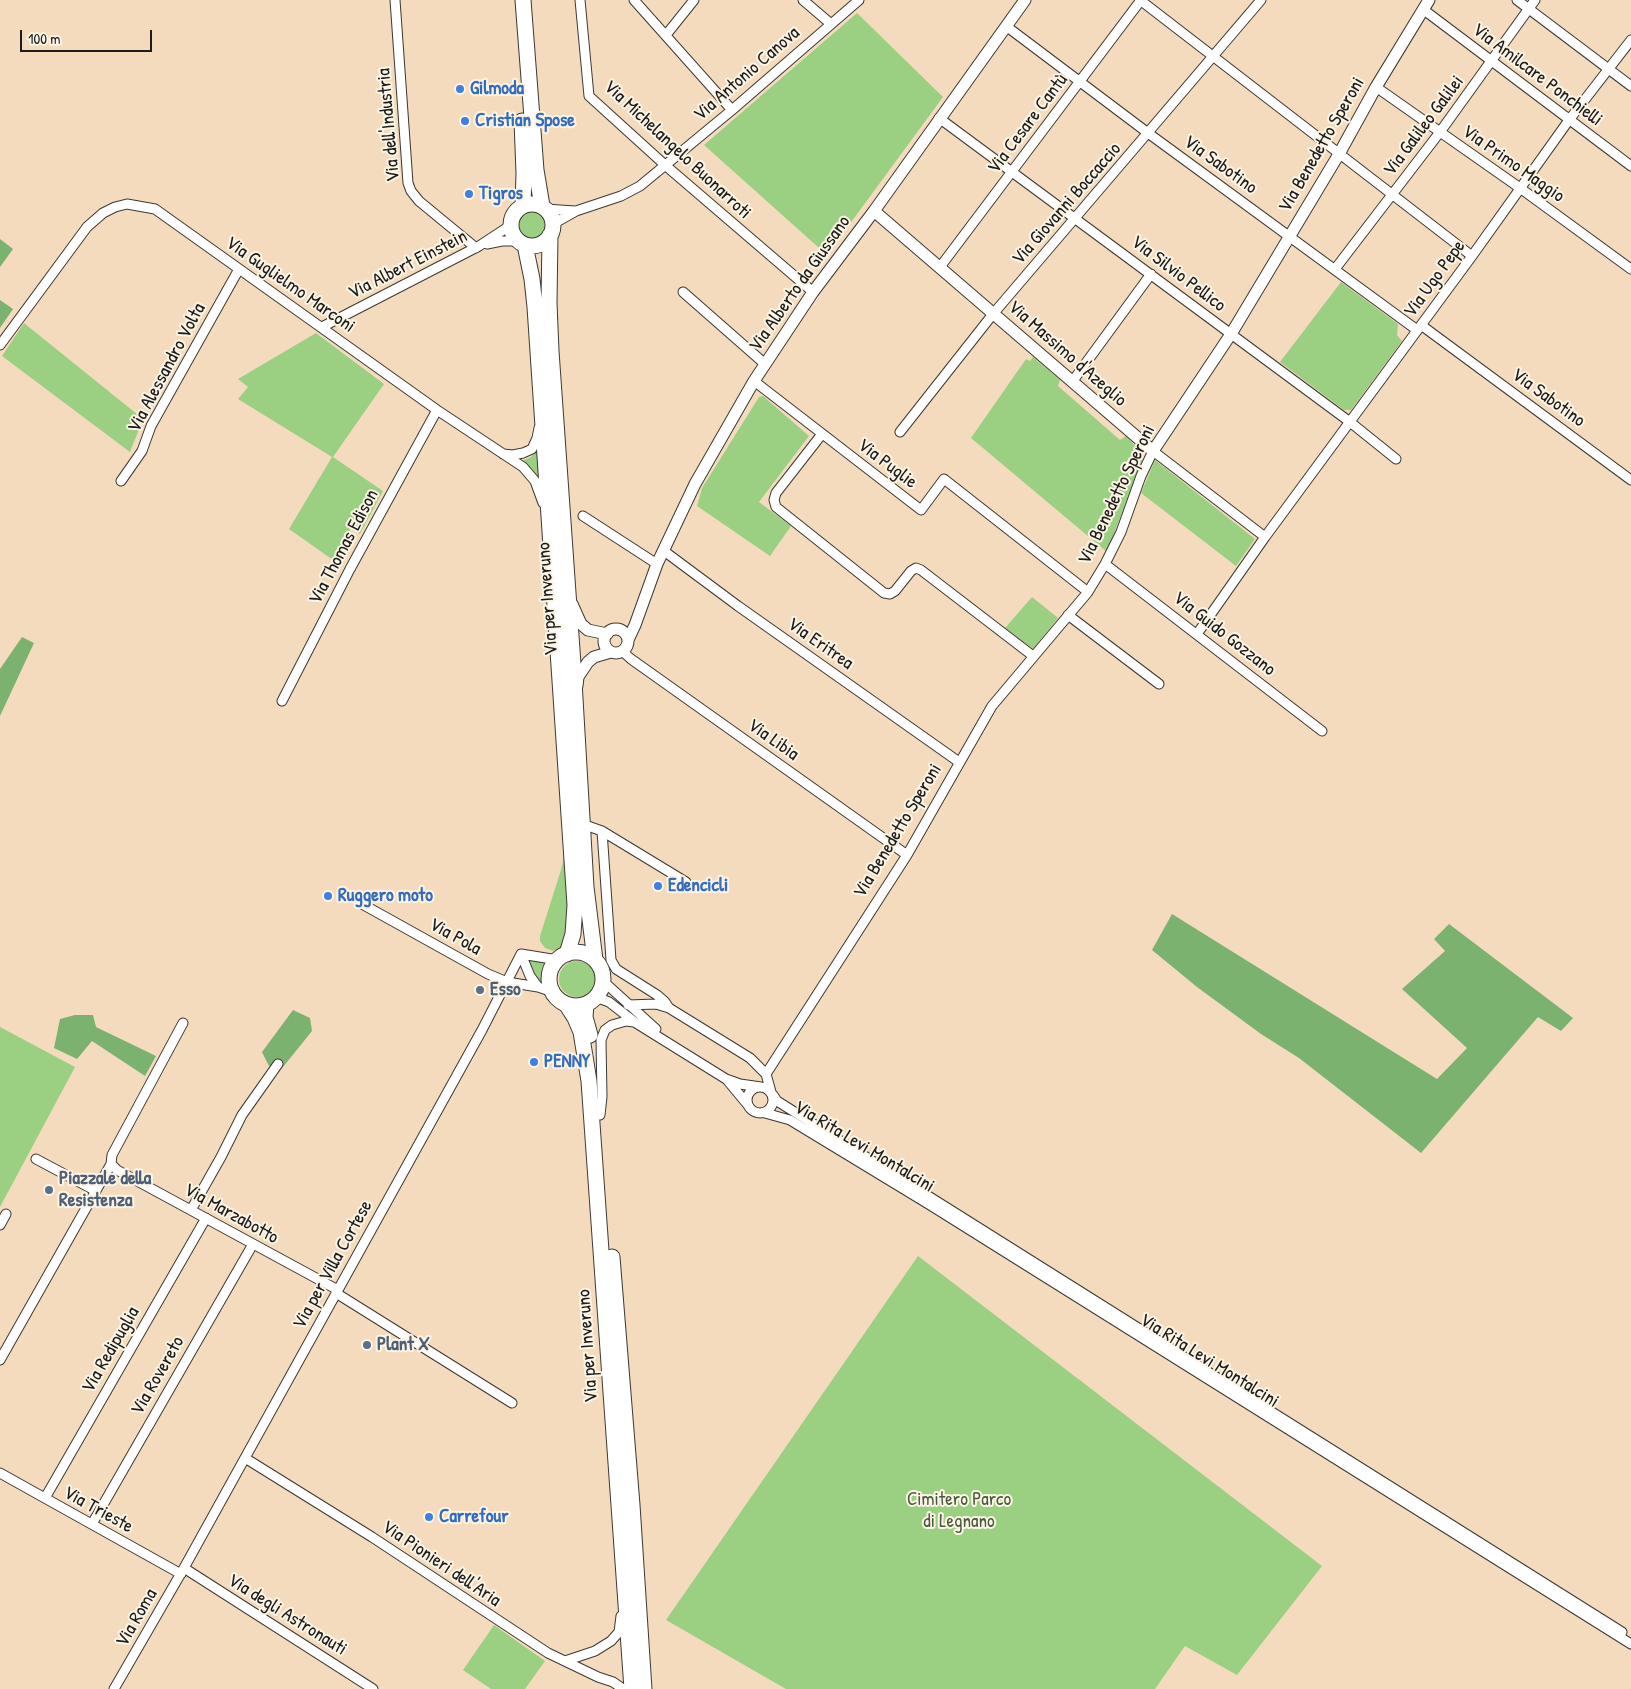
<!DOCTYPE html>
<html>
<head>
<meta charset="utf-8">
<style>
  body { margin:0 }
  #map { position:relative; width:1631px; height:1689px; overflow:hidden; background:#f4dbbe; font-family:"Patrick Hand",sans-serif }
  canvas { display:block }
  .scale { position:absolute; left:20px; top:30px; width:132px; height:22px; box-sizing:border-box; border:2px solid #1c1c1c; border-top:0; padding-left:6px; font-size:15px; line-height:18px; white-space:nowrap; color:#1c1c1c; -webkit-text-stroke:4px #fcf5e5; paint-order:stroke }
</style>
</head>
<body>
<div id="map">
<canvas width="1631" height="1689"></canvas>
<div class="scale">100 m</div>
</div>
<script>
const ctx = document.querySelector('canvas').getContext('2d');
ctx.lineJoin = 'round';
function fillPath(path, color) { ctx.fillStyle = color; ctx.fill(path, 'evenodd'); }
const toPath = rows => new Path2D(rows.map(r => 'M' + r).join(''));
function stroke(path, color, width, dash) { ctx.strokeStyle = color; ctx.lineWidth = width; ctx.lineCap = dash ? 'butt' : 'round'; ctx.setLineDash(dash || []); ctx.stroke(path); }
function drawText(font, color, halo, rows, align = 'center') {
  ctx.font = font + ' "Patrick Hand",sans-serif'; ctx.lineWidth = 4; ctx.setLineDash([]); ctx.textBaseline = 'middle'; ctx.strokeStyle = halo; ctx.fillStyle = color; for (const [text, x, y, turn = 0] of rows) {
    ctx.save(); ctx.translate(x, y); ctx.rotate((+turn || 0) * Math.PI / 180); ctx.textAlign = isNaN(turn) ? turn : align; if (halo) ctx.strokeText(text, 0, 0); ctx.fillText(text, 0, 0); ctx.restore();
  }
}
fillPath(toPath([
  [857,13,943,97,827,255,704,145],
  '518 225a14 14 0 1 1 28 0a14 14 0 1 1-28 0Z',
  [1341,282,1398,324,1397,335,1402,341,1351,410,1344,410,1280,362],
  [24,323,143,419,130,452,2,356],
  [316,333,384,384,333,457,383,491,360,534,351,528,333,560,289,529,332,457,238,399,248,387,238,379],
  [1033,357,1060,380,1058,386,1120,440,1126,436,1142,453,1142,460,1107,552,971,438,1026,359,1030,361],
  [763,396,809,436,759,502,791,526,770,556,697,506,702,488,759,397],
  [539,447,543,486,522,461,531,457],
  [1155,460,1255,539,1236,566,1141,493],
  [1032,597,1058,618,1033,649,1005,628],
  [567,843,570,925,561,948,553,951,545,948,540,941,540,936,561,870],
  [528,959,549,963,545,974,546,984,538,980,534,974],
  '559 979a18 18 0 1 1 36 0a18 18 0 1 1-36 0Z',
  [0,1027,75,1067,0,1207],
  [918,1256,1322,1566,1237,1675,1185,1646,1155,1689,786,1689,666,1620],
  [494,1625,545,1661,525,1689,491,1689,463,1670]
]), '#9bd082');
fillPath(toPath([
  [0,239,13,249,0,267],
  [0,300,13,309,0,328],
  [22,637,34,643,0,716,0,669],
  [1172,914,1437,1079,1467,1048,1402,989,1445,951,1434,939,1449,924,1573,1018,1561,1031,1538,1017,1421,1153,1299,1058,1261,1034,1197,987,1152,950],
  [293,1010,310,1018,312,1031,283,1067,269,1066,262,1052],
  [75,1015,93,1015,96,1027,156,1056,145,1076,92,1041,77,1059,54,1048,60,1019]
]), '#7cb270');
const minor = toPath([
  [395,0,408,183,411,191,419,201,476,248],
  [580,0,589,96,665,165,813,292],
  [634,0,732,110],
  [803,0,831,24],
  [1140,0,1472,256],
  [1517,0,1631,86],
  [1424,10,1631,166],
  [1006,26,1148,133,1417,330],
  [666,35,694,0],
  [1376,87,1520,188,1631,269],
  [939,118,1350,422,1396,459],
  [545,209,575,211],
  [553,224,576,211,621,196,640,186,732,110,859,0],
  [487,244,502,241,520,241],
  [940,267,1141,0],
  [1335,269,1440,132,1535,0],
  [683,292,765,364],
  [1421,325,1631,480],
  [322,327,479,246,511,225],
  [0,345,87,227,103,213,115,207,127,204,155,209,437,410,523,467,535,481,543,503],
  [754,381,921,510,944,479,1088,592],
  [1072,382,1151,274],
  [900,432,993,314,1261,0],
  [822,434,776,493,774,500,776,507,884,593,890,594,895,591,911,571,916,568,921,570,1033,656],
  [503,454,513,455,523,453,532,449,537,438,539,428],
  [121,481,142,451,151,426,239,269],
  [583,516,657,564],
  [664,551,738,606,959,762],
  [1105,564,1322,731],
  [1068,615,1159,684],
  [1197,634,1265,537,1472,256,1569,120,1631,40],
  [622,651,631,659,907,855],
  [282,701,350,569,437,410],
  [582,824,602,831,686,882],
  [602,831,611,960,616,969,657,995,665,1002,669,1008],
  [362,904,488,974,507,982,538,987,553,992],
  [521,954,530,976,538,987],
  [603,981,656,1029],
  [596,997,609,1002,636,1023,726,1079,740,1084,761,1087],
  [628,1005,656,1004,669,1008,750,1058,766,1074,771,1092],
  [766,1074,907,855,992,706,1088,592,1105,564,1121,532,1141,476,1153,451,1265,537],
  [728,1081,748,1105],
  '747 1100a13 13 0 1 1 26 0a13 13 0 1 1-26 0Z',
  [773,1095,777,1101,1622,1632],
  [765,1113,790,1120,930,1205,1631,1644],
  [600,1115,602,1097,601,1040,605,1030,612,1025,626,1021,634,1022],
  [36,1159,96,1191],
  [111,1164,117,1170,338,1290],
  [191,1210,221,1157,242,1115,278,1064],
  [0,1225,6,1214],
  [336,1293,512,1403],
  [0,1360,111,1164,112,1155,183,1023],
  [245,1458,372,1537,548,1653,598,1677,613,1682,623,1689],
  [0,1473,181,1574],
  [45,1498,206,1218],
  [92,1524,253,1244],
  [184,1568,373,1689],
  [565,1661,595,1651,611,1641,619,1632,621,1616],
  [114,1689,184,1568,482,1030,521,954,558,960]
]);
const tertiary = toPath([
  [874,211,1153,451,1231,334,1339,154,1376,87,1429,0],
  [572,604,581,624,588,630,607,634],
  '604 641a12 12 0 1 1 24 0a12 12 0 1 1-24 0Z',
  [628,640,635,625,657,564,695,484,754,381,813,292,874,211,1025,0],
  [577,686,578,677,588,662,594,657,611,652]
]);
const primary = toPath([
  [523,0,536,170,542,206],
  [522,121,524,173,523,206],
  '511 225a21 21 0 1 1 42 0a21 21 0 1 1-42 0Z',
  [550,235,549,303,551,351,573,664,586,887,595,960],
  [525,245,532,279,535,307,575,905,573,934,567,954],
  '549 979a27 27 0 1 1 54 0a27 27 0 1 1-54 0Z',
  [566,1004,575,1018,581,1032,589,1081,632,1689],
  [586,1004,585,1017,590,1035],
  [612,1257,632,1505,644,1689]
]);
stroke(minor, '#3c3934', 11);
stroke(tertiary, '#3c3934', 13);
stroke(primary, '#3c3934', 17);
stroke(minor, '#fff', 9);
stroke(tertiary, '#fff', 11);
stroke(primary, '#fff', 15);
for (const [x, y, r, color] of [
  [460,89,5,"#3f7fe0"],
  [465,121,5,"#3f7fe0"],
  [469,194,5,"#3f7fe0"],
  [658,886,5,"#3f7fe0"],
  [328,896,5,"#3f7fe0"],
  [480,990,5,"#5c6f8a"],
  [534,1062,5,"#3f7fe0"],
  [49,1190,5,"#5c6f8a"],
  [367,1345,5,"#5c6f8a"],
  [429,1517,5,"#3f7fe0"]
]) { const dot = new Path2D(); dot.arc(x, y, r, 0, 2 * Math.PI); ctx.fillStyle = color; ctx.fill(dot); stroke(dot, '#fcf5e5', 2); }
drawText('19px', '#1c1c1c', '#fcf5e5', [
  ["Via Antonio Canova",747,74,-41],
  ["Via Amilcare Ponchielli",1537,75,37],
  ["Via Cesare Cantù",1028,124,-53],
  ["Via dell'Industria",389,125,-95],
  ["Via Galileo Galilei",1424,126,-53],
  ["Via Benedetto Speroni",1322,145,-60],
  ["Via Michelangelo Buonarroti",677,150,43],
  ["Via Primo Maggio",1513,164,35],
  ["Via Sabotino",1220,165,36],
  ["Via Giovanni Boccaccio",1067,204,-49],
  ["Via Albert Einstein",408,265,-27],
  ["Via Silvio Pellico",1178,274,37],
  ["Via Ugo Pepe",1435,279,-54],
  ["Via Alberto da Giussano",800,284,-55],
  ["Via Guglielmo Marconi",290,285,35],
  ["Via Massimo d'Azeglio",1067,354,41],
  ["Via Alessandro Volta",167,368,-62],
  ["Via Sabotino",1548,398,36],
  ["Via Puglie",887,464,37],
  ["Via Benedetto Speroni",1117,495,-64],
  ["Via Thomas Edison",344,547,-62],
  ["Via per Inveruno",548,599,-94],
  ["Via Guido Gozzano",1224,634,38],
  ["Via Eritrea",820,644,35],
  ["Via Libia",773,740,35],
  ["Via Benedetto Speroni",898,831,-59],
  ["Via Pola",455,937,29],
  ["Via Rita Levi Montalcini",864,1147,31],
  ["Via Marzabotto",231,1214,29],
  ["Via per Villa Cortese",333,1265,-61],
  ["Via per Inveruno",588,1346,-94],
  ["Via Redipuglia",111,1350,-60],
  ["Via Rita Levi Montalcini",1209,1361,32],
  ["Via Rovereto",158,1376,-60],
  ["Via Trieste",98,1510,29],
  ["Via Pionieri dell'Aria",441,1564,34],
  ["Via degli Astronauti",287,1615,32],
  ["Via Roma",137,1618,-60]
]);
drawText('bold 19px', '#366cbe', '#fcf5e5', [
  ["Gilmoda",470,89],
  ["Cristian Spose",475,121],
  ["Tigros",479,194],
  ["Edencicli",668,886],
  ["Ruggero moto",338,896],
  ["PENNY",544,1062],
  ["Carrefour",439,1517]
], 'left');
drawText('bold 19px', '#4e5e75', '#fcf5e5', [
  ["Esso",490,990],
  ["Piazzale della",59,1179],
  ["Resistenza",59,1201],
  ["Plant X",377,1345]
], 'left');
drawText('19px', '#485b40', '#fcf5e5', [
  ["Cimitero Parco",959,1500],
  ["di Legnano",959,1522]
]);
</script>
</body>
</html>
